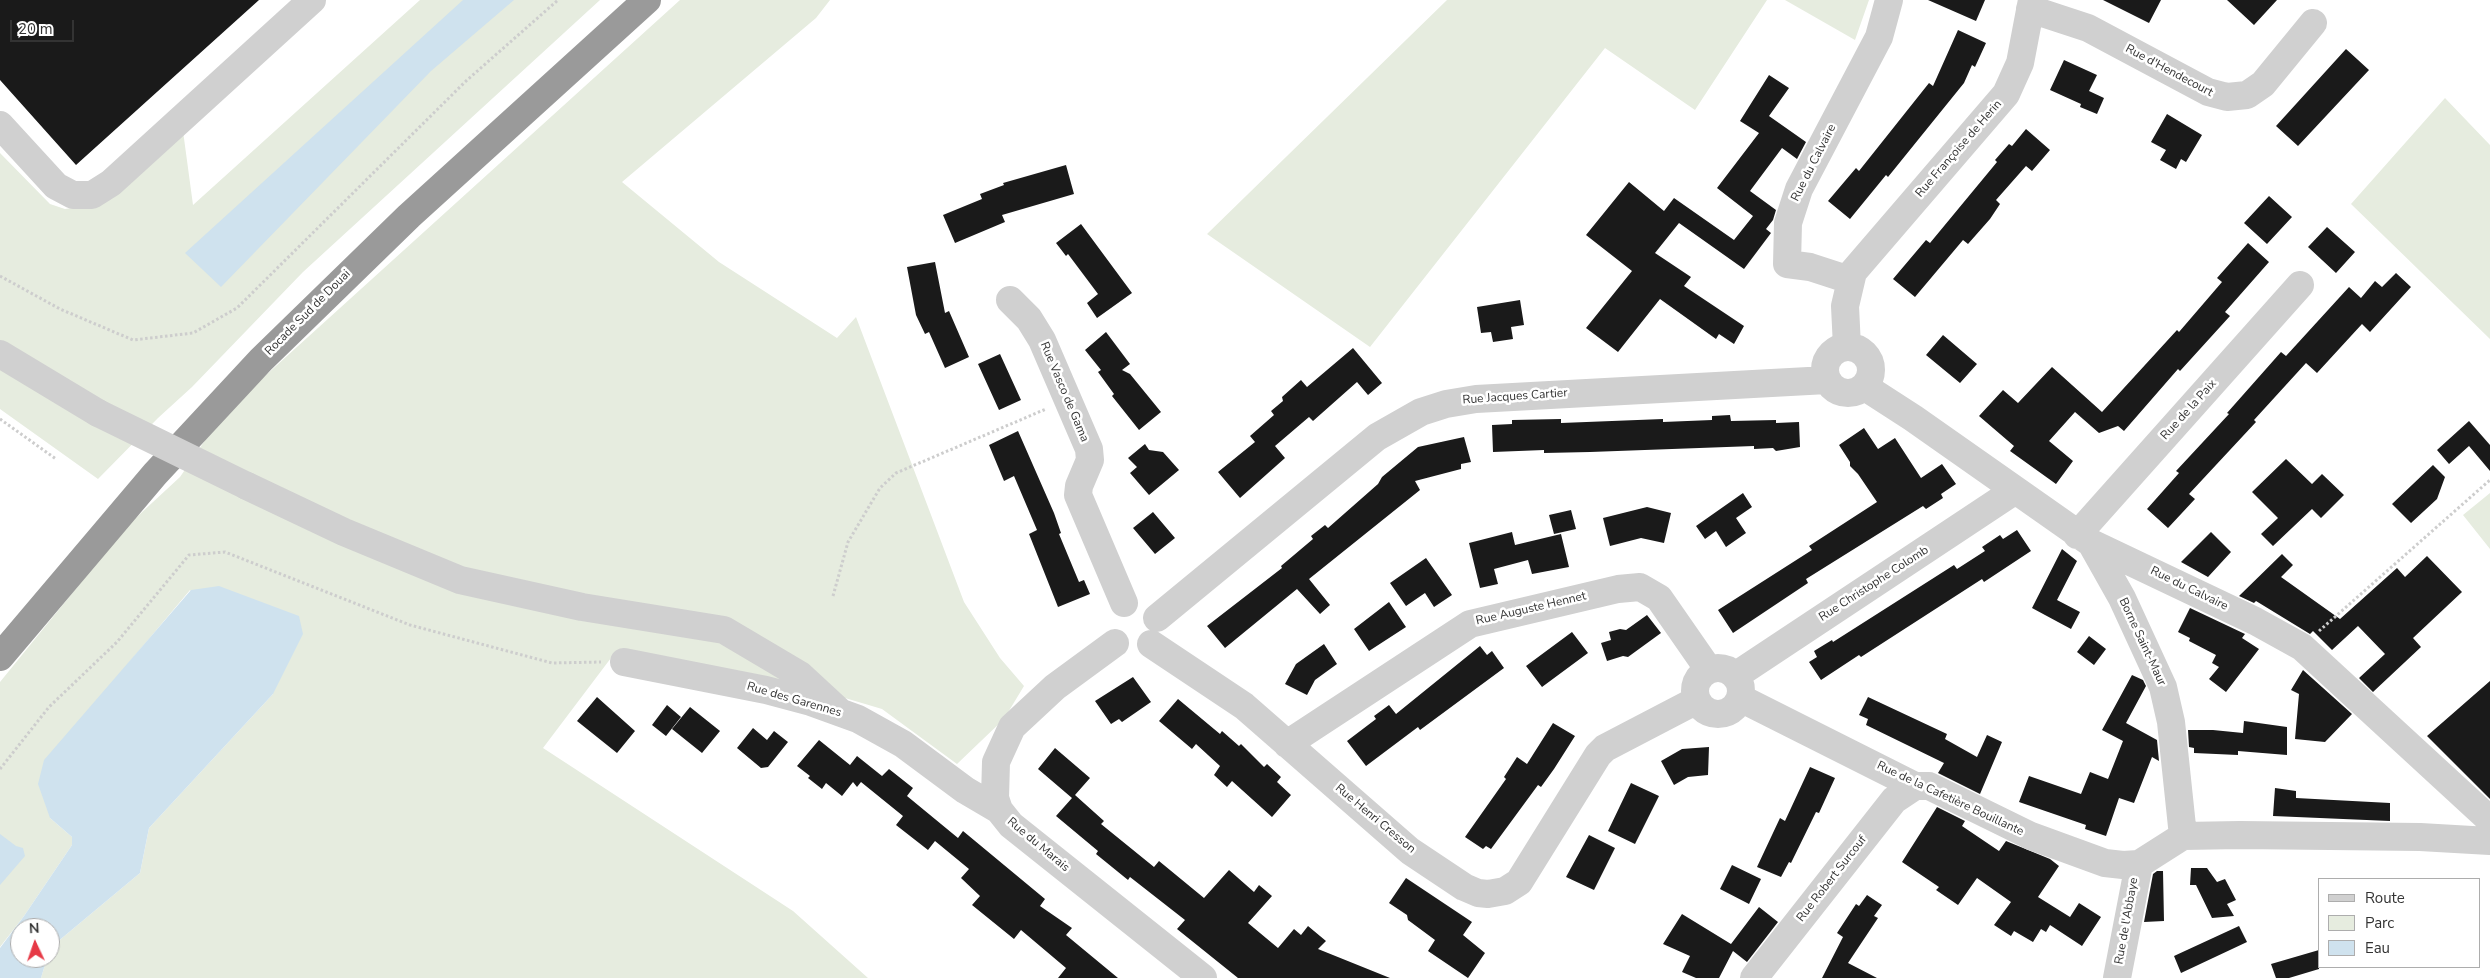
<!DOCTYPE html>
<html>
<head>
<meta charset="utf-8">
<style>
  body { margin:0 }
  #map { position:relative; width:2490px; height:978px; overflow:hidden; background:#fff; font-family:"Nunito Sans",sans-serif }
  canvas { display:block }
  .legend { position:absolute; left:2318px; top:878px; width:162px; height:90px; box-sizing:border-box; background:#fff; border:1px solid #adadad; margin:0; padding:6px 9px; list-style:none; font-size:15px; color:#333 }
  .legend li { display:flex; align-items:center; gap:10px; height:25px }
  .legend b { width:25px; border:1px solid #adadad }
  .north { position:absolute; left:10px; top:918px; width:50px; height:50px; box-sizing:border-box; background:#fff; border:1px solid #adadad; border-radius:50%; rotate:357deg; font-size:14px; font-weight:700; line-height:20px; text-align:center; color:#333 }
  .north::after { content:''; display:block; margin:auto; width:18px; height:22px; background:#e63946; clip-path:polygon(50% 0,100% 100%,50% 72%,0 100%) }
  .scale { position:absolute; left:10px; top:20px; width:64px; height:22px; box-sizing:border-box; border:2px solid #333; border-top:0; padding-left:6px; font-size:15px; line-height:18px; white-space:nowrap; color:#333; -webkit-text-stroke:4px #fff; paint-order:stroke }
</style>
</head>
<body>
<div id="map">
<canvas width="2490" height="978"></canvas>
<ul class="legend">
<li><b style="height:6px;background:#d0d0d0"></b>Route</li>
<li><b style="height:14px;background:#e6ecdf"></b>Parc</li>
<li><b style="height:14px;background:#cfe2ee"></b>Eau</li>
</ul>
<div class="north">N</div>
<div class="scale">20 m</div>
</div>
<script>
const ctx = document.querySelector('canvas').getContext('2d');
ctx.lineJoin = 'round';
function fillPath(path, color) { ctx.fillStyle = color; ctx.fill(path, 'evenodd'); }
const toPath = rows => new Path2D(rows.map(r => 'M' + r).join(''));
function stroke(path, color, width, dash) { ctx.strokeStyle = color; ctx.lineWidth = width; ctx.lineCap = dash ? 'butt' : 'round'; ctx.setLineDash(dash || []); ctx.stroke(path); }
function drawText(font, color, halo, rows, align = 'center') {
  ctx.font = font + ' "Nunito Sans",sans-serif'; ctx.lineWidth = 5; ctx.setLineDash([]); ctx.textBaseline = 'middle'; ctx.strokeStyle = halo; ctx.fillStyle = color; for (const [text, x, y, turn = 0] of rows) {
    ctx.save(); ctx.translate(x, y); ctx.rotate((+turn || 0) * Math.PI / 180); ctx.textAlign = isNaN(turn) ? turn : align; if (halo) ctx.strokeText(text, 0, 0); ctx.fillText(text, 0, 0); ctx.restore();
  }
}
fillPath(toPath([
  [420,0,600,0,303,272,192,387,158,418,98,479,0,409,0,153,50,204,65,209,86,206,183,131,193,205],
  [680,0,830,0,816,18,622,182,719,262,837,338,856,317,964,602,1000,658,1024,686,1004,719,957,764,882,709,798,684,617,650,543,748,793,911,868,978,41,978,47,958,50,958,50,948,140,873,149,828,273,694,190,590,127,665,50,818,72,837,72,845,24,916,0,947,0,682,126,527,180,477,223,414],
  [1447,0,1767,0,1695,110,1605,48,1370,347,1207,234],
  [1785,0,1869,0,1855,40],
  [2445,98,2490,145,2490,339,2351,204],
  [2490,493,2490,549,2463,515]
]), '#e6ecdf');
fillPath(toPath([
  [463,0,514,0,431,71,221,287,185,253],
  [219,586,299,616,303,634,273,694,149,828,140,873,50,948,50,928,20,928,20,958,47,958,41,978,0,978,0,948,24,916,72,845,72,837,50,818,38,784,44,760,191,590],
  [0,834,16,846,23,848,25,856,0,885]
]), '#cfe2ee');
fillPath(toPath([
  [0,0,259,0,76,165,0,80],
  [1928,0,1985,0,1976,21],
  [2103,0,2161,0,2149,23],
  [2227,0,2277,0,2254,25],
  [1958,30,1986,43,1975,67,1972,65,1964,83,1888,177,1886,175,1850,219,1828,201,1856,168,1859,171,1929,83,1933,86],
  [2346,49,2369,70,2298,146,2276,126],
  [2064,60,2097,75,2089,91,2104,98,2097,114,2080,107,2081,104,2050,90],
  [1769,75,1789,88,1769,116,1806,142,1797,159,1782,148,1750,191,1776,210,1773,220,1766,229,1771,233,1744,269,1679,223,1655,253,1691,277,1684,286,1744,326,1734,344,1719,334,1716,339,1660,299,1618,352,1586,328,1632,271,1586,235,1629,182,1664,211,1674,198,1734,240,1753,216,1717,188,1759,133,1740,121],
  [2167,114,2202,135,2186,162,2181,159,2176,169,2160,160,2166,150,2151,142],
  [2026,129,2050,150,2032,171,2026,166,1996,200,2000,204,1990,219,1968,244,1963,240,1915,297,1893,279,1926,240,1930,243,1997,162,1995,160,2009,144,2012,146],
  [1066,165,1074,194,1002,215,1005,222,955,243,943,215,982,199,980,194,1004,185,1003,183],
  [2269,196,2292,217,2267,244,2244,223],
  [1081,224,1132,293,1097,318,1087,303,1098,294,1068,254,1066,256,1056,243],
  [2327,227,2355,252,2336,273,2308,247],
  [2248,243,2269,262,2225,312,2230,316,2180,371,2178,369,2124,431,2118,426,2099,433,2075,412,2049,441,2073,461,2056,484,2010,451,2014,446,1979,416,2003,390,2018,403,2052,367,2102,412,2177,330,2179,332,2222,282,2217,278],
  [935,262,945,313,949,311,969,357,945,368,929,332,925,334,916,315,907,267],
  [2396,273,2411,287,2370,332,2362,324,2317,373,2306,363,2254,420,2256,422,2189,494,2195,499,2168,528,2147,509,2179,473,2176,471,2229,414,2227,413,2281,352,2286,356,2349,287,2361,298,2375,281,2382,287],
  [1520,300,1524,325,1511,327,1513,339,1493,342,1491,332,1481,333,1477,307],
  [1106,332,1130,364,1122,370,1130,374,1161,412,1139,430,1112,396,1114,394,1098,372,1101,370,1085,350],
  [1943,335,1977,364,1960,383,1926,355],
  [1353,348,1382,383,1368,395,1357,382,1313,421,1309,417,1275,446,1285,458,1240,498,1218,472,1255,442,1250,436,1274,415,1271,411,1283,401,1282,397,1301,380,1307,387],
  [1000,354,1021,400,999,410,978,364],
  [1730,415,1731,421,1776,420,1776,423,1799,422,1800,447,1776,451,1773,448,1754,449,1754,446,1590,452,1544,453,1544,450,1493,452,1492,425,1512,424,1512,420,1561,419,1561,423,1663,419,1663,422,1712,420,1712,416],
  [2469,421,2490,445,2490,471,2469,446,2449,464,2437,450],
  [1864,428,1878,449,1895,438,1921,478,1942,464,1956,484,1941,494,1943,498,1926,509,1923,506,1806,579,1808,583,1733,633,1718,610,1812,550,1809,546,1877,502,1858,474,1850,466,1850,462,1839,445],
  [1018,431,1054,513,1061,533,1059,534,1079,582,1084,580,1090,594,1058,607,1029,534,1037,530,1014,476,1004,481,989,445],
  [1464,437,1471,462,1461,464,1461,469,1415,481,1420,490,1309,579,1330,605,1320,614,1297,589,1225,648,1207,626,1282,568,1281,566,1313,539,1311,536,1325,525,1328,528,1378,484,1382,477,1418,447],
  [1145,444,1149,450,1163,452,1179,470,1149,495,1130,473,1137,467,1128,458],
  [2286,459,2312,484,2322,474,2344,495,2321,518,2312,509,2273,546,2261,534,2278,518,2252,492],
  [2433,465,2445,477,2437,499,2411,523,2392,504],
  [1743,493,1752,507,1736,518,1746,533,1726,547,1716,531,1705,539,1696,526],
  [1647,507,1671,513,1664,543,1641,538,1610,546,1603,518],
  [1571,510,1576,529,1554,534,1549,515],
  [1153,512,1175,538,1155,554,1133,528],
  [2017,530,2031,551,1984,582,1982,579,1861,657,1859,655,1821,680,1809,662,1817,657,1814,651,1832,640,1833,642,1954,565,1957,569,1985,551,1982,547,2000,535,2003,539],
  [1512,532,1515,545,1561,534,1569,567,1532,574,1528,560,1494,569,1498,584,1480,588,1469,543],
  [2211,532,2231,552,2208,577,2181,562],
  [2062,549,2077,561,2057,600,2080,612,2071,629,2032,608],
  [2282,554,2293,565,2281,577,2340,619,2397,568,2405,577,2427,556,2462,592,2413,638,2421,647,2373,692,2359,678,2385,654,2358,626,2332,650,2313,631,2310,634,2256,601,2254,603,2239,596],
  [1426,558,1452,595,1434,607,1425,593,1406,606,1390,583],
  [1389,602,1406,627,1369,651,1354,629],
  [2190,608,2245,634,2242,638,2259,649,2226,692,2209,679,2219,667,2212,663,2216,655,2189,641,2190,638,2178,632],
  [1647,615,1661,633,1628,657,1623,656,1607,661,1601,643,1611,640,1609,632,1620,629,1626,630],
  [1572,632,1588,653,1542,687,1526,666],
  [2089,636,2106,649,2094,665,2077,652],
  [1324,644,1337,664,1315,680,1307,695,1285,684,1296,664],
  [1480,646,1487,655,1492,651,1504,668,1420,730,1418,727,1366,766,1347,741,1376,719,1374,716,1389,705,1396,714],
  [2303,670,2352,714,2325,742,2295,739,2299,694,2291,690],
  [2132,675,2143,680,2146,686,2126,723,2157,740,2159,761,2152,757,2134,803,2119,798,2106,836,2085,829,2086,825,2019,802,2029,776,2081,794,2090,772,2108,779,2123,741,2102,730],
  [1133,677,1151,702,1122,722,1119,719,1111,724,1095,701],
  [2490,681,2490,799,2427,736],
  [597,697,635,731,617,753,577,721],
  [1868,697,1947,734,1945,739,1977,757,1987,735,2002,742,1980,794,1938,773,1944,763,1866,725,1868,719,1859,715],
  [1178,699,1220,734,1222,731,1239,746,1241,744,1264,767,1267,764,1281,777,1277,782,1291,795,1272,817,1232,781,1227,787,1214,775,1220,766,1196,744,1192,749,1159,721],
  [667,705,681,717,666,736,652,725],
  [690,707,720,731,702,753,672,729],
  [2244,721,2287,727,2287,755,2238,751,2238,755,2194,753,2194,748,2189,747,2188,730,2213,730,2243,733],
  [1553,723,1575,736,1554,769,1541,787,1538,785,1491,849,1486,846,1483,849,1465,837,1506,779,1504,777,1517,757,1527,764],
  [753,728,767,740,774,731,788,742,768,767,761,768,737,748],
  [819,740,850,765,857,756,882,776,889,769,913,788,907,796,958,838,963,831,1045,899,1040,906,1072,928,1066,935,1118,978,1058,978,1066,968,1021,930,1014,939,972,905,980,896,961,878,969,869,935,841,928,850,896,825,903,816,861,782,857,787,853,782,842,796,826,783,822,789,808,778,810,776,797,766],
  [1709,747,1708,775,1688,777,1674,785,1661,761,1682,749],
  [1055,748,1090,778,1075,795,1104,821,1101,824,1154,867,1159,861,1204,898,1229,870,1254,892,1259,885,1272,896,1248,923,1278,948,1294,929,1301,935,1308,926,1326,941,1318,949,1390,978,1238,978,1177,929,1185,920,1130,877,1128,880,1096,854,1098,851,1056,816,1072,798,1038,769],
  [1810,767,1835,778,1819,813,1816,812,1791,863,1789,862,1781,877,1757,867,1780,818,1785,821],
  [1631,783,1659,796,1635,844,1608,831],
  [2275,788,2296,791,2296,798,2390,803,2390,821,2273,816],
  [1937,807,1965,821,1962,826,1999,851,2006,841,2050,859,2059,866,2038,897,2070,917,2079,903,2101,917,2082,946,2050,925,2046,932,2041,929,2033,942,2014,931,2011,936,1994,925,2011,902,1977,878,1958,905,1936,890,1939,887,1902,862],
  [1589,835,1615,848,1594,890,1566,877],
  [1732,865,1761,879,1749,904,1720,889],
  [2191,868,2207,868,2217,882,2225,879,2236,900,2227,904,2234,916,2212,918,2196,885,2190,885],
  [2157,871,2163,871,2164,921,2144,922,2153,874],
  [1406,878,1472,922,1463,935,1485,953,1468,978,1428,951,1435,940,1408,920,1407,915,1389,903],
  [1867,895,1882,905,1874,916,1878,918,1848,963,1877,978,1822,978,1843,937,1837,933,1856,904,1859,906],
  [1759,907,1778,922,1747,962,1733,951,1719,978,1696,978,1682,972,1690,956,1663,944,1682,914,1731,944],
  [2239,926,2247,942,2181,973,2174,956],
  [2319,950,2319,969,2289,978,2276,978,2271,964]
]), '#1a1a1a');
stroke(toPath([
  [0,276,60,309,133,340,193,333,237,308,466,81,558,0],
  [0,419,56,459],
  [833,596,848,542,880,488,896,473,1046,409],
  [2319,631,2490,480],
  [0,769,49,707,117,642,189,555,225,552,410,625,552,663,601,662]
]), '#cdcdcd', 3, [2.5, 2.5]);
stroke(toPath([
  [2030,9,2088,28,2208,92,2227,97,2247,95,2263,84,2313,23],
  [0,125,56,186,73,195,92,195,111,183,312,0],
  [1850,280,1810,267,1787,264,1788,223,1799,189,1879,37,1889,0],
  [1010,300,1029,319,1042,340,1089,449,1090,460,1079,486,1078,495,1124,603],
  '1825 370a23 23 0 1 1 46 0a23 23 0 1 1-46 0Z',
  [1847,347,1845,306,1853,272,2006,94,2020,63,2032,0],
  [0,354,98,413],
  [1865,387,1913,418,2091,543,2255,621,2302,647,2490,820],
  [247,486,344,532,460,580,582,607,724,630,800,675,840,712],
  [2077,535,2300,285],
  [2091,543,2122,598,2163,687,2171,722,2183,836],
  [1157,618,1377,437,1421,412,1446,404,1476,399,1827,380],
  [1115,643,1055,687,1012,727,996,762,995,798,999,810,1011,825,1203,978],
  [1151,644,1244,706,1410,851,1464,887,1478,893,1488,894,1505,891,1519,882,1598,755,1605,748,1697,700],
  [624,662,766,690,811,702,858,719,903,744,965,790,999,810],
  '1695 691a23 23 0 1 1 46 0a23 23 0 1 1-46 0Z',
  [1735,676,2014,491],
  [1740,698,1915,786,1929,786,2031,836,2105,863,2123,865,2139,864,2183,836,2240,835,2420,837,2490,841],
  [1287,744,1470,624,1618,589,1640,587,1659,598,1709,670],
  [1754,978,1894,800,1915,786],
  [2117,978,2139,864]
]), '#d0d0d0', 28);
stroke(toPath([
  [0,657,155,474,261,360,409,216,647,0]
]), '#9a9a9a', 28);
stroke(toPath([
  [98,413,247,486]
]), '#d0d0d0', 28);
drawText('12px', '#333', '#fff', [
  ["Rue d'Hendecourt",2169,71,28],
  ["Rue Françoise de Herin",1959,149,-49],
  ["Rue du Calvaire",1814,163,-63],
  ["Rocade Sud de Douai",308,313,-45],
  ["Rue Vasco de Gama",1064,392,67],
  ["Rue Jacques Cartier",1515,397,-4],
  ["Rue de la Paix",2189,410,-48],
  ["Rue Christophe Colomb",1874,584,-33],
  ["Rue du Calvaire",2189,589,26],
  ["Rue Auguste Hennet",1531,609,-13],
  ["Borne Saint-Maur",2142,642,65],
  ["Rue des Garennes",794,700,16],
  ["Rue de la Cafetière Bouillante",1950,799,25],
  ["Rue Henri Cresson",1375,819,40],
  ["Rue du Marais",1038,845,40],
  ["Rue Robert Surcouf",1832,879,-52],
  ["Rue de l'Abbaye",2127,921,-80]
]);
</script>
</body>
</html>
